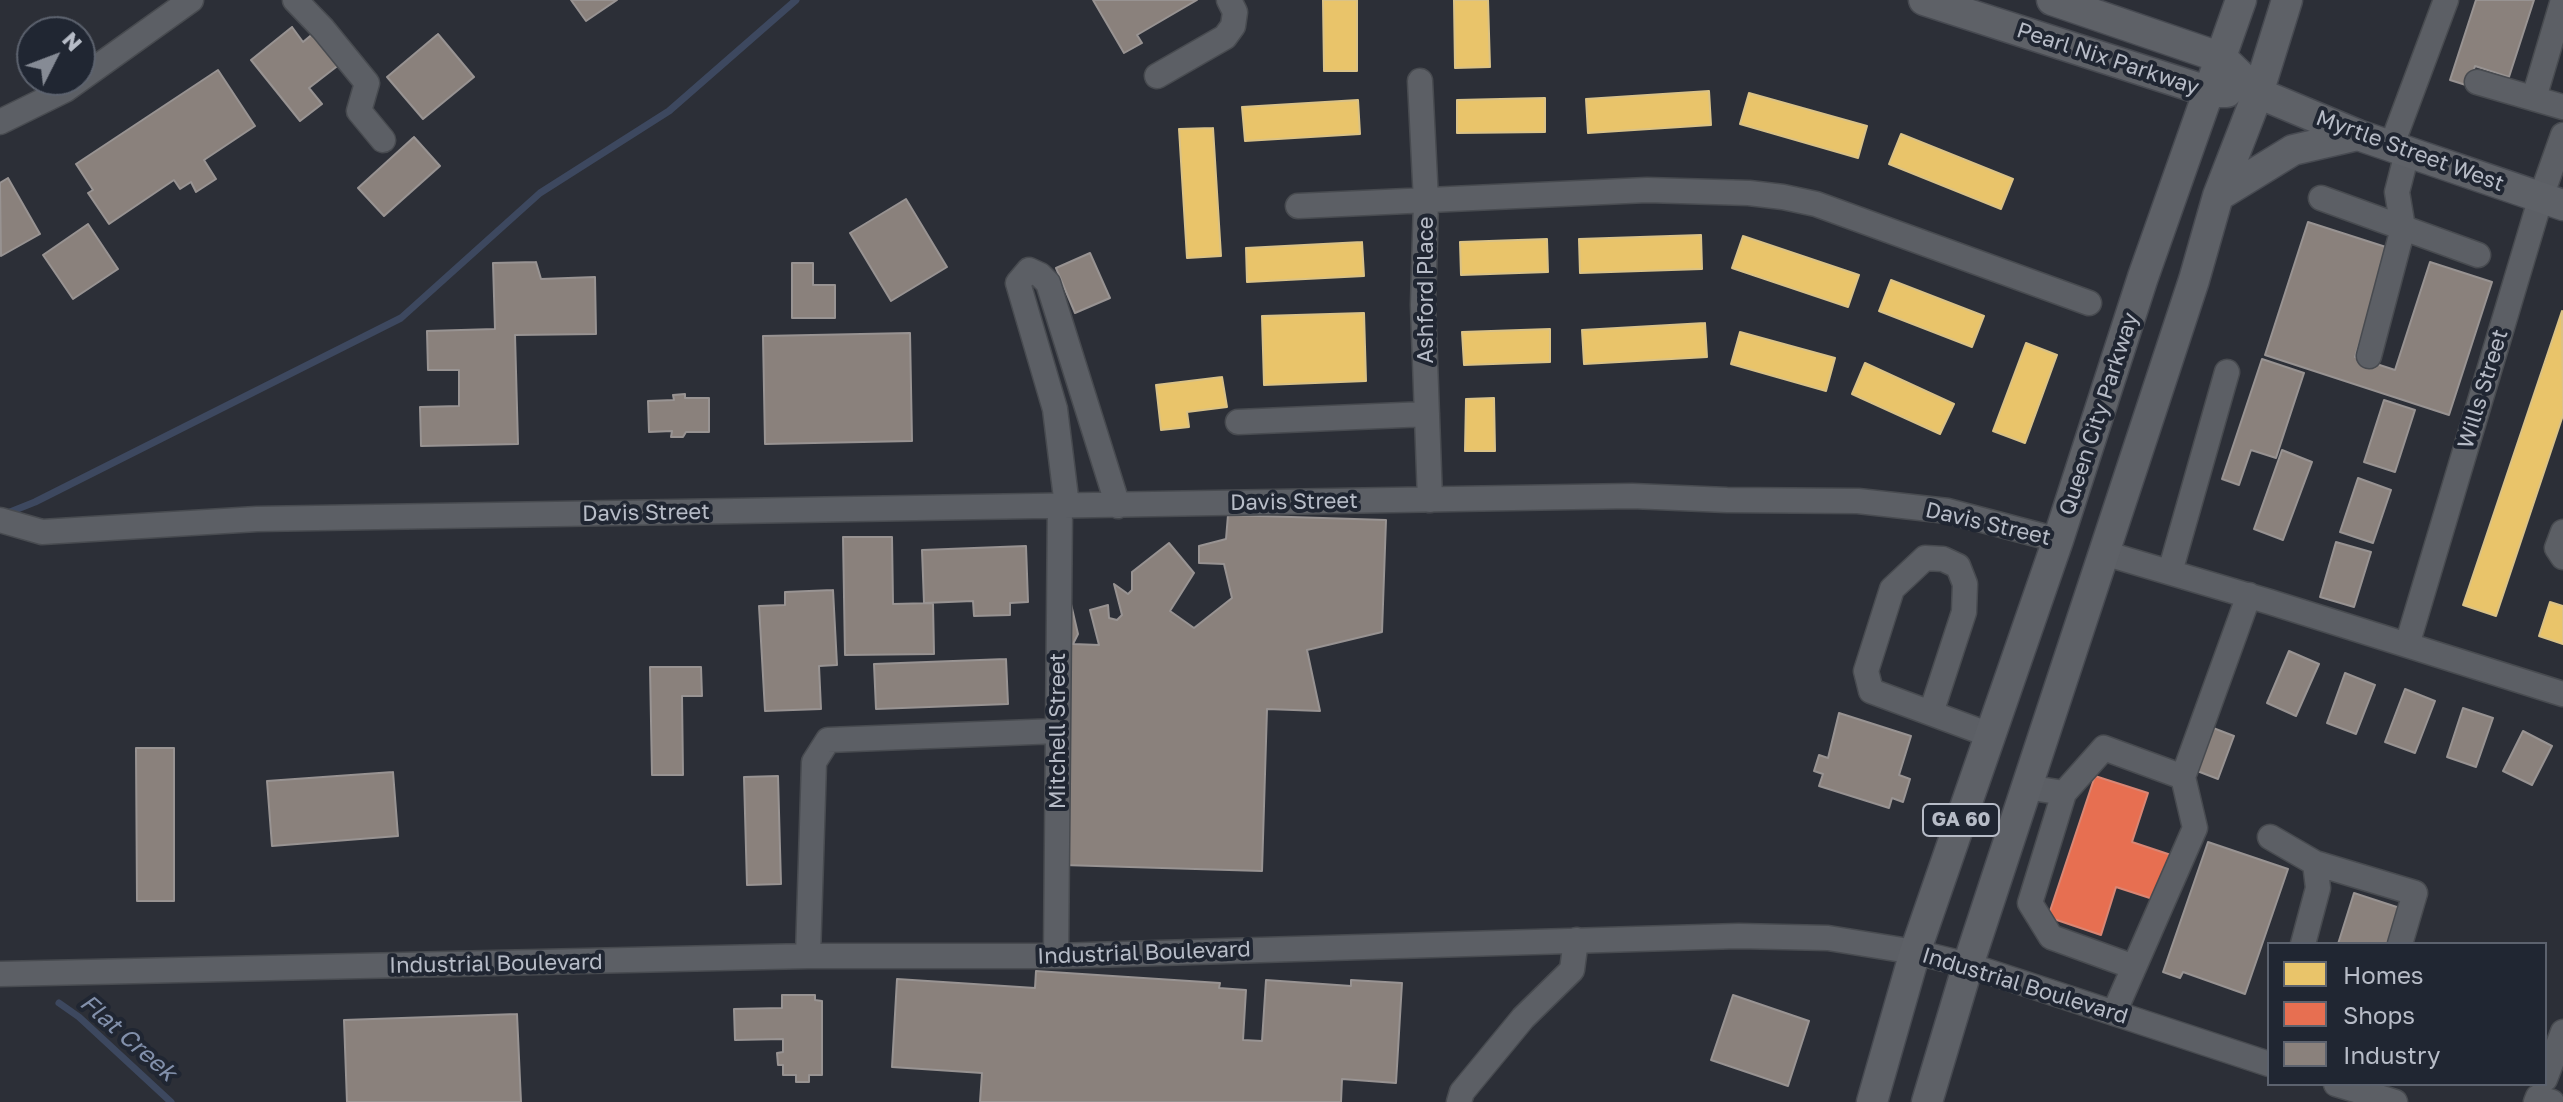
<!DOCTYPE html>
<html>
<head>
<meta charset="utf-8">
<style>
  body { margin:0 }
  #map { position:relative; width:2563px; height:1102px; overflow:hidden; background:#2c2f37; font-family:"Golos Text",sans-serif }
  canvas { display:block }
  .legend { position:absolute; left:2267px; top:942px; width:280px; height:144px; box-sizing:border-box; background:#202632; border:2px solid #5c626e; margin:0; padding:10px 14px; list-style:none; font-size:24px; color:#b7bcc7 }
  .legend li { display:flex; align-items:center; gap:16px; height:40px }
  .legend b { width:40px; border:2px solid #5c626e }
  .north { position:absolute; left:16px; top:16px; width:80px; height:80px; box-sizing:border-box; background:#202632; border:2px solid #5c626e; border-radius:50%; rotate:48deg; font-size:22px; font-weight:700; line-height:32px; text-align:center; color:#b7bcc7 }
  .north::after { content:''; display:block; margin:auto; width:28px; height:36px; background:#868b95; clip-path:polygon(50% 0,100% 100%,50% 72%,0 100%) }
</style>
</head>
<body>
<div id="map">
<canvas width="2563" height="1102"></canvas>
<ul class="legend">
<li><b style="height:22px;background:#e9c46a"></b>Homes</li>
<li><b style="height:22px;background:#e76f51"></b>Shops</li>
<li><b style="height:22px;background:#8a817c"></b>Industry</li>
</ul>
<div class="north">N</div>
</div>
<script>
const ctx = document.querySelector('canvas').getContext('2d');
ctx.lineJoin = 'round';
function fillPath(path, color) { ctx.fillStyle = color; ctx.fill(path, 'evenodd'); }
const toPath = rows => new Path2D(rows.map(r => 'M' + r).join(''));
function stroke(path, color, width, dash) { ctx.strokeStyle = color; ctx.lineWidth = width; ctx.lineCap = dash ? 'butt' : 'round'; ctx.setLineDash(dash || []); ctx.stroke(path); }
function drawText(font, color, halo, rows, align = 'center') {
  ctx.font = font + ' "Golos Text",sans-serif'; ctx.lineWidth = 8; ctx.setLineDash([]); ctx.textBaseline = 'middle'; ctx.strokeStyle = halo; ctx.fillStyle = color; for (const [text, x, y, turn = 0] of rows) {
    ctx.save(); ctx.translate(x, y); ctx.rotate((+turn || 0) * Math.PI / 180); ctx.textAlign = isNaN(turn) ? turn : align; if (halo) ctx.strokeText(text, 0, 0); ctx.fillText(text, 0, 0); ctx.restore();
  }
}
const homes = toPath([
  [1323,0,1357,0,1357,71,1324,71,1323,0],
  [1454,0,1488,0,1490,67,1455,68,1454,0],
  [1709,91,1711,125,1588,133,1586,99,1709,91],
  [1749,93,1867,126,1858,158,1740,124,1749,93],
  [1545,98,1545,132,1457,133,1457,100,1545,98],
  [1358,100,1360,134,1245,141,1242,107,1358,100],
  [1213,128,1221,256,1187,258,1179,129,1213,128],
  [1901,134,2013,179,2001,209,1889,164,1901,134],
  [1701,235,1702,269,1580,273,1579,239,1701,235],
  [1743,236,1859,275,1848,307,1732,268,1743,236],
  [1547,239,1548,272,1461,275,1460,242,1547,239],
  [1362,242,1364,276,1247,282,1246,248,1362,242],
  [1891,280,1984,316,1972,347,1879,311,1891,280],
  [2562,311,2563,415,2496,616,2463,605,2562,311],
  [1364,313,1366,381,1264,385,1262,316,1364,313],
  [1705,323,1707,357,1584,364,1582,330,1705,323],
  [1550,329,1550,362,1464,365,1462,332,1550,329],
  [1740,332,1835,358,1826,391,1731,364,1740,332],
  [2026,343,2057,355,2025,443,1993,431,2026,343],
  [1865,363,1954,404,1940,434,1852,394,1865,363],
  [1222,377,1227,407,1187,412,1189,427,1161,430,1156,385,1222,377],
  [1494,398,1495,451,1465,451,1466,399,1494,398],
  [2550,602,2563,606,2563,644,2539,636,2550,602]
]);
fillPath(homes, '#e9c46a');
stroke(homes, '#dac286', 2);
const shops = toPath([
  [2095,776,2148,793,2132,842,2171,855,2156,900,2116,887,2101,935,2048,917,2095,776]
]);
fillPath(shops, '#e76f51');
stroke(shops, '#d98674', 2);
const industry = toPath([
  [571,0,617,0,586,21,571,0],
  [1093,0,1197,0,1137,35,1142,43,1124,53,1093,0],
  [2476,0,2534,0,2509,77,2475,66,2469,86,2450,80,2476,0],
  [292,27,303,42,315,32,340,64,309,88,322,104,300,121,251,60,292,27],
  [438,34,474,77,423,119,387,77,438,34],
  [218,70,255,126,204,160,216,179,196,192,191,182,180,189,174,180,109,224,88,193,93,190,76,164,218,70],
  [414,137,440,166,384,216,358,188,414,137],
  [8,178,40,234,1,256,0,183,8,178],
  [906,199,947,267,891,301,850,233,906,199],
  [2308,222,2389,248,2355,357,2395,370,2430,262,2492,282,2449,415,2265,355,2308,222],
  [88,224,118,269,73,299,43,255,88,224],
  [1090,253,1110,298,1075,313,1056,268,1090,253],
  [536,262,541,279,595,277,596,334,515,335,518,444,421,446,420,407,459,406,459,370,428,370,427,331,495,329,493,263,536,262],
  [792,263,813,263,813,285,835,285,835,318,792,318,792,263],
  [910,333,912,441,765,444,763,336,910,333],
  [2262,359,2304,373,2276,458,2251,450,2239,485,2222,479,2262,359],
  [685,394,685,398,709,398,709,432,686,432,683,437,671,437,672,431,649,432,648,401,674,400,673,395,685,394],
  [2384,400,2415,410,2395,472,2364,462,2384,400],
  [2282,450,2312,462,2283,540,2254,529,2282,450],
  [2358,478,2391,490,2373,543,2340,532,2358,478],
  [1228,515,1386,520,1382,632,1307,650,1320,711,1267,709,1262,871,1063,865,1071,604,1078,634,1073,644,1099,645,1090,610,1108,605,1109,618,1117,620,1122,615,1114,584,1128,594,1132,590,1132,572,1169,543,1194,573,1170,611,1194,628,1232,598,1224,564,1199,563,1199,546,1226,539,1228,515],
  [843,537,892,537,893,604,933,603,934,654,845,655,843,537],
  [2336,542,2371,552,2354,607,2320,597,2336,542],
  [1026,546,1028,602,1010,603,1010,615,974,616,973,601,924,603,922,550,1026,546],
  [833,590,837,665,819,666,821,709,765,711,759,606,785,605,785,592,833,590],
  [2289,651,2319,664,2296,716,2267,703,2289,651],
  [1006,659,1008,704,876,709,874,664,1006,659],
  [650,667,701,667,702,696,682,696,683,775,652,775,650,667],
  [2345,673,2375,685,2356,734,2327,723,2345,673],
  [2405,689,2435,701,2415,753,2385,742,2405,689],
  [2463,708,2493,718,2476,767,2447,757,2463,708],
  [1839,713,1911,736,1899,775,1910,779,1903,802,1892,798,1889,808,1819,786,1823,774,1814,771,1819,755,1828,758,1839,713],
  [2208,726,2234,736,2218,779,2192,769,2208,726],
  [2523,731,2552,746,2532,785,2503,771,2523,731],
  [136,748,174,748,174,901,137,901,136,748],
  [393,772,398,836,272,846,267,781,393,772],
  [778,776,781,884,747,885,744,777,778,776],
  [2208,842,2288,869,2245,994,2183,972,2180,978,2163,972,2208,842],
  [2354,893,2406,910,2395,944,2338,944,2354,893],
  [1036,971,1220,983,1219,988,1246,990,1243,1040,1262,1041,1266,980,1351,986,1351,980,1402,983,1396,1083,1342,1079,1341,1102,980,1102,982,1073,892,1067,897,979,1035,988,1036,971],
  [782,995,815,995,815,1000,822,1001,822,1075,809,1075,809,1082,796,1082,796,1075,783,1075,783,1065,778,1065,777,1053,783,1052,783,1039,735,1040,734,1009,782,1008,782,995],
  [1733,995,1809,1021,1788,1086,1711,1060,1733,995],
  [517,1014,521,1102,347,1102,344,1020,517,1014]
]);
fillPath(industry, '#8a817c');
stroke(industry, '#989392', 2);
stroke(toPath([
  [5,514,35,502,401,318,540,193,669,111,796,0],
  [59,1003,79,1017,171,1102]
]), '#3d485f', 7);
const minor = toPath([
  [295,0,323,29,367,83,359,111,383,140],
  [1157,76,1225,37,1233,26,1235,12,1229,0],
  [1420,81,1426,201,1423,305,1430,500],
  [2477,82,2563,107],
  [2534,98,2563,0],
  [0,122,65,90,191,0],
  [2391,147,2446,0],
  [2321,198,2478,255],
  [1298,206,1647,190,1749,193,1783,197,1816,204,2089,303],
  [2369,356,2403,228,2397,192,2407,153],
  [1238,422,1427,414],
  [1067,506,1055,409,1018,283,1029,270,1040,275,1048,283,1118,506],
  [0,520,42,532,257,519,1632,496,1727,500,1858,501,1948,511,2058,540],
  [2563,532,2557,548,2563,557],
  [2104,553,2270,602,2563,694],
  [2170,572,2227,372],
  [2407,645,2541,197,2563,135],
  [1931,713,1964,612,1965,584,1958,566,1943,559,1925,558,1892,589,1866,671,1871,691,1990,735],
  [2183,777,2249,595],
  [2026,787,2064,793,2104,748,2183,777,2195,828,2114,1013],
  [2064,793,2030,903,2051,937,2134,967],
  [2270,837,2315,863,2318,888,2303,944],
  [2315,863,2415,893,2400,944],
  [808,956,814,762,828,740,1058,731],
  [1056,956,1060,506],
  [0,974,808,956,1056,956,1739,936,1828,938,1915,952,1968,965,2269,1064],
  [2545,1079,2563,1032],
  [2336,1084,2395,1102],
  [1459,1102,1462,1092,1523,1018,1572,970,1576,940],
  [2536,1102,2538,1097,2552,1102]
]);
const major = toPath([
  [1924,0,2210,92,2227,92],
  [2052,0,2222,58,2258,93,2358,135,2563,205],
  [2218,196,2293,150,2358,135],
  [1872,1102,1915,952,2058,540,2143,277,2241,0],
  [1927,1102,1968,965,2194,280,2218,196,2258,93,2287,0]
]);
stroke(minor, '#484b50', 27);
stroke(major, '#474a51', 33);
stroke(minor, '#5c5f65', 24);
stroke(major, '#5e6167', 30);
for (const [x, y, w] of [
  [1961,820,76]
]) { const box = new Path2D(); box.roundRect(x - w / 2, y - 16, w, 32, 6); ctx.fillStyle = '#202632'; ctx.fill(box); stroke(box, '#b7bcc7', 2); }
drawText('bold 20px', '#b7bcc7', null, [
  ["GA 60",1961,820]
]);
drawText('22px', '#b7bcc7', '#202632', [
  ["Pearl Nix Parkway",2108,59,18],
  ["Myrtle Street West",2410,151,20],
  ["Ashford Place",1426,290,-90],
  ["Wills Street",2483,389,-73],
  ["Queen City Parkway",2099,414,-72],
  ["Davis Street",1294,502,-1],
  ["Davis Street",646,513,-1],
  ["Davis Street",1988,524,13],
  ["Mitchell Street",1058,731,-90],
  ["Industrial Boulevard",1144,953,-2],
  ["Industrial Boulevard",496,964,-1],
  ["Industrial Boulevard",2025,986,17]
]);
drawText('italic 24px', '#8290ab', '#202632', [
  ["Flat Creek",128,1038,41]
]);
</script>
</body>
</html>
